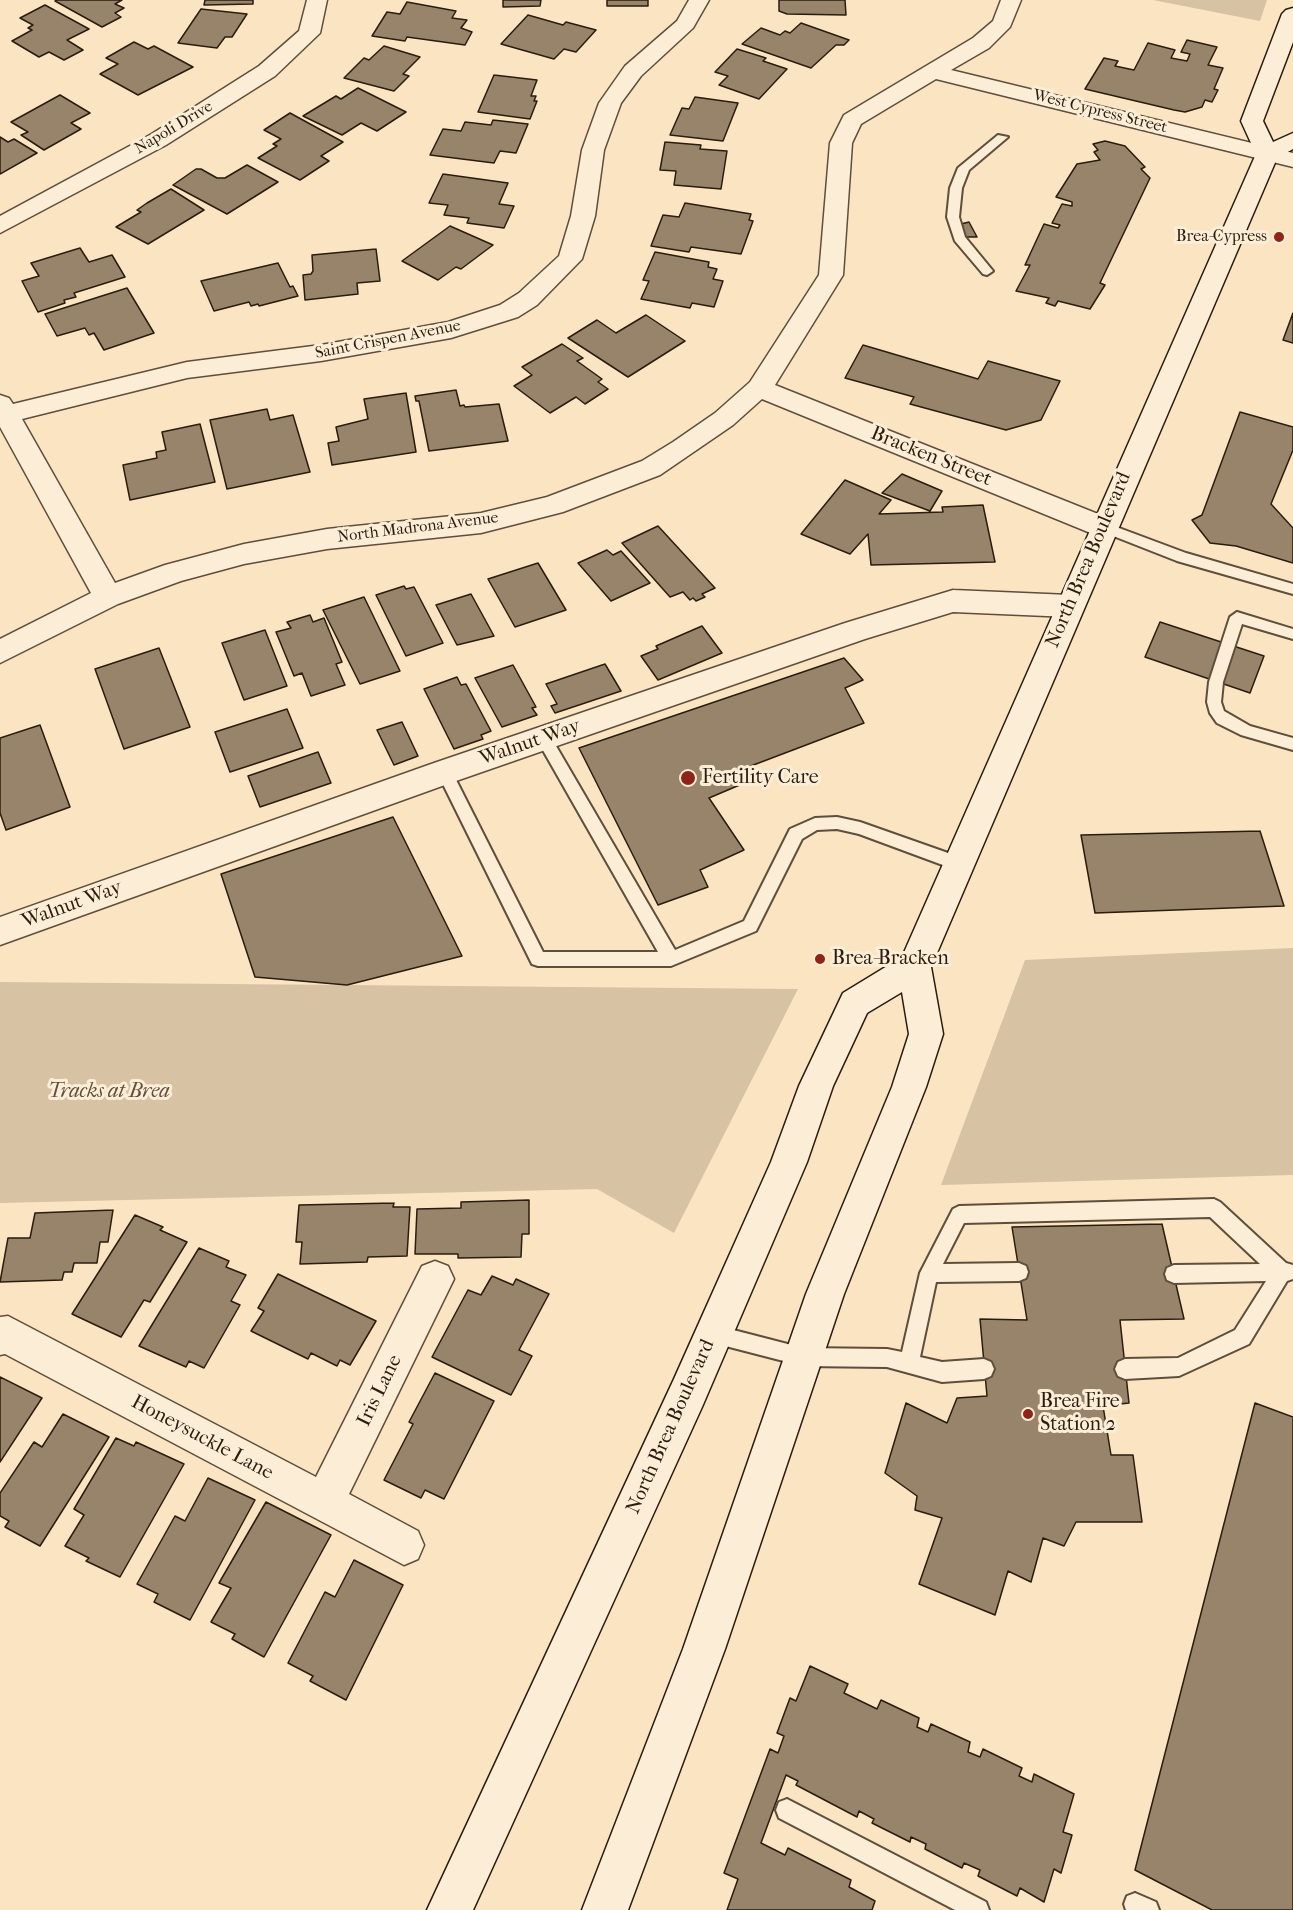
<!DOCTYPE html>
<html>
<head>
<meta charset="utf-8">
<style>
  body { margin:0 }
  canvas { display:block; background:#fbe4c1 }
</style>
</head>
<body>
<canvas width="1293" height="1910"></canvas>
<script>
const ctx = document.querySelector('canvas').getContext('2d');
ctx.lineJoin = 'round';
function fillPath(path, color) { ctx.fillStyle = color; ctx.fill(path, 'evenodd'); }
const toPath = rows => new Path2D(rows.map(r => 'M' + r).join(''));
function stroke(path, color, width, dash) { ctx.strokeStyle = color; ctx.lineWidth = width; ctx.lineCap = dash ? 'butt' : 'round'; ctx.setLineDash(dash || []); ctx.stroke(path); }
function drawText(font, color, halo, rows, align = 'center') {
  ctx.font = font + ' "IM FELL French Canon",serif'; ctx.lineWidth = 6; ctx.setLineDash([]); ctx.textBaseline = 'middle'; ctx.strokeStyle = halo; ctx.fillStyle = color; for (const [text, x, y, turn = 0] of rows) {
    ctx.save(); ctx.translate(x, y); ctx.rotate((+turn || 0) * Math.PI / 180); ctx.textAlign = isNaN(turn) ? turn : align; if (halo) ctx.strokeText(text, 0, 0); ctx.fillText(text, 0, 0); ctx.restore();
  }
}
fillPath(toPath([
  [1153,0,1267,0,1260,21],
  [1293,948,1293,1175,941,1185,1025,960],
  [0,982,798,989,674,1233,597,1189,0,1203]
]), '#d7c2a3');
const building = toPath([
  [57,0,122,0,115,4,124,8,115,13,121,17,102,27,55,1,57,0],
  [205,0,253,0,253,4,204,5,205,0],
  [503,0,541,0,540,6,503,7,503,0],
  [607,0,648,0,648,6,607,6,607,0],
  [779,0,845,0,846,15,787,14,779,11,779,0],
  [407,2,456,11,452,18,467,20,461,28,472,32,465,45,407,37,405,41,372,36,387,12,400,14,407,2],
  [45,5,89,29,67,40,83,50,64,60,49,52,39,57,12,41,32,30,28,28,33,25,20,18,45,5],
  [201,9,247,14,232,37,225,37,217,48,178,43,201,9],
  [528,15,563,25,566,22,596,30,576,52,564,49,554,59,501,44,528,15],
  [801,23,849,40,844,45,836,45,811,68,742,44,761,28,780,35,785,31,790,33,801,23],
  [1187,40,1217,47,1208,65,1223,68,1214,89,1218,90,1212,102,1205,100,1202,107,1185,112,1174,110,1085,89,1104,58,1118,61,1115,66,1134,70,1148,43,1175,50,1171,58,1187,61,1190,54,1181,52,1187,40],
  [134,42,148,49,154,46,193,67,138,95,100,74,118,64,106,58,134,42],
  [384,46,420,57,403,74,409,76,394,91,344,78,364,58,369,60,384,46],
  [737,49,766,58,763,61,787,69,759,99,719,85,728,76,715,72,737,49],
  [494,75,537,80,531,96,536,96,534,101,537,101,530,119,478,112,494,75],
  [358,88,406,112,377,131,361,123,342,135,303,116,336,96,341,99,358,88],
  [60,95,90,113,71,123,81,129,44,150,21,135,28,132,11,122,60,95],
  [695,97,738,103,723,141,670,135,682,108,689,109,695,97],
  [290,113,343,142,321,156,329,161,300,180,258,158,277,146,273,144,281,139,264,130,290,113],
  [493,120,528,124,516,153,500,151,494,163,430,155,443,129,461,131,465,122,491,125,493,120],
  [0,137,8,142,14,139,37,153,0,174,0,137],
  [1105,141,1125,146,1145,167,1141,169,1150,178,1100,283,1105,285,1090,309,1058,301,1055,306,1046,303,1049,298,1016,291,1030,265,1025,265,1044,224,1058,228,1060,225,1052,223,1062,204,1072,206,1072,202,1056,197,1077,164,1100,160,1094,152,1098,150,1093,144,1105,141],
  [665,142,701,145,700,149,727,151,721,189,674,185,676,171,660,170,665,142],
  [247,165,278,182,227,214,173,185,196,169,201,169,217,178,225,178,247,165],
  [443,174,508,183,499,204,514,206,504,228,467,223,469,218,444,215,448,205,429,203,443,174],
  [171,189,204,210,148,244,116,227,141,212,137,210,147,203,171,189],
  [685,203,751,214,749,220,753,221,741,254,691,247,689,252,651,246,663,215,679,217,685,203],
  [969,222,977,237,964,237,957,225,969,222],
  [450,226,493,245,461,269,456,267,438,280,402,261,450,226],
  [80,248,89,262,112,255,125,277,74,293,76,297,64,300,65,303,38,312,22,281,39,276,31,263,80,248],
  [376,249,380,281,357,283,358,294,305,300,303,275,311,274,313,271,312,255,376,249],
  [655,252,709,262,708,267,717,269,713,279,723,281,714,307,692,303,690,308,641,299,649,281,643,280,655,252],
  [278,263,290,287,293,286,298,296,259,306,258,304,251,306,249,302,214,311,201,281,278,263],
  [127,288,154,333,104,350,94,333,89,335,85,328,57,336,45,314,127,288],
  [1293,313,1293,343,1283,340,1293,313],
  [646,315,685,341,628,377,568,338,597,320,616,333,646,315],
  [562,344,583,358,577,361,602,379,598,382,608,389,585,404,576,397,550,413,514,386,532,375,522,367,562,344],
  [863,345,978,379,988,361,1060,381,1041,420,1006,430,910,404,914,397,845,378,863,345],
  [456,390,460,406,464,405,465,407,499,404,508,441,429,451,419,401,416,401,415,396,456,390],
  [406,393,416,452,332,465,328,443,339,441,336,427,368,419,364,399,406,393],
  [267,409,270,420,293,415,310,472,227,489,210,420,267,409],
  [1240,412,1293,427,1293,450,1271,504,1293,528,1293,563,1236,546,1210,543,1192,520,1202,515,1240,412],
  [200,424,215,482,130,500,123,465,157,458,156,452,166,450,162,432,200,424],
  [902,474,942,491,930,511,882,493,902,474],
  [845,480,891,500,879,514,943,512,942,507,983,505,995,562,871,565,868,534,850,554,801,534,845,480],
  [658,526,715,588,702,594,705,597,696,601,693,598,690,600,683,592,670,597,622,543,658,526],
  [607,550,613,555,621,551,650,583,611,601,578,563,607,550],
  [538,563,566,610,515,627,488,579,538,563],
  [404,586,406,589,414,587,443,643,406,656,376,595,404,586],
  [471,594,494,636,457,645,436,605,471,594],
  [364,597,400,671,360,684,323,610,364,597],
  [310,615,313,622,324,618,342,662,336,664,345,685,311,696,302,673,294,676,276,632,291,628,287,622,310,615],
  [1160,622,1264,656,1250,693,1145,657,1160,622],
  [702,626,722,653,658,680,641,656,658,649,656,646,702,626],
  [265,630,287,686,244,700,222,643,265,630],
  [159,648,190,727,124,749,95,669,159,648],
  [844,658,863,680,845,688,864,723,735,772,742,784,709,798,744,850,700,870,708,887,658,905,579,748,844,658],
  [605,664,621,691,555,713,551,706,557,704,546,684,605,664],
  [513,665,536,707,532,708,537,715,502,727,475,678,513,665],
  [457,677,461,685,466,684,491,731,481,735,483,739,454,749,424,689,457,677],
  [287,709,303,748,230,772,215,732,287,709],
  [402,722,418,756,394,765,377,730,402,722],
  [40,725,70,807,6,830,0,813,0,738,40,725],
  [318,752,331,783,260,807,248,776,318,752],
  [393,817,462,956,347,985,255,977,221,874,393,817],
  [1260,831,1284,906,1095,913,1081,835,1260,831],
  [529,1200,529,1234,522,1234,521,1257,458,1258,458,1254,415,1254,417,1209,461,1208,461,1202,529,1200],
  [394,1203,393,1207,410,1207,407,1256,368,1257,367,1262,300,1264,302,1242,296,1242,299,1205,394,1203],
  [113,1210,108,1242,100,1242,97,1263,74,1263,72,1272,64,1272,62,1280,0,1282,8,1238,30,1238,35,1213,113,1210],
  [135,1215,163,1227,160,1230,187,1242,150,1302,144,1300,121,1337,72,1314,135,1215],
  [1162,1224,1184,1319,1120,1320,1129,1403,1103,1406,1111,1455,1133,1455,1142,1522,1076,1522,1064,1546,1043,1538,1031,1582,1008,1571,995,1615,919,1584,942,1518,915,1510,917,1496,885,1473,906,1403,947,1423,957,1398,987,1396,980,1319,1027,1320,1012,1227,1162,1224],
  [199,1248,229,1261,226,1267,246,1275,231,1301,240,1305,204,1368,189,1361,186,1367,139,1346,199,1248],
  [278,1274,376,1321,350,1365,340,1360,337,1366,311,1353,308,1359,251,1331,264,1311,258,1308,278,1274],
  [492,1276,513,1285,516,1279,549,1294,519,1350,532,1356,511,1395,432,1357,468,1290,481,1295,492,1276],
  [435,1373,494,1401,444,1499,425,1490,421,1498,384,1480,413,1424,409,1422,435,1373],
  [0,1377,42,1398,0,1462,0,1377],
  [1255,1403,1293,1417,1293,1910,1212,1910,1135,1870,1255,1403],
  [63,1414,109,1437,40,1546,5,1527,9,1521,0,1516,0,1493,34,1442,42,1447,63,1414],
  [116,1438,134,1446,136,1442,184,1464,120,1577,86,1561,89,1558,65,1546,84,1515,74,1509,116,1438],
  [208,1478,255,1500,190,1620,154,1602,158,1594,137,1584,175,1516,185,1521,208,1478],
  [266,1502,331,1535,264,1657,232,1639,235,1634,211,1622,231,1588,219,1583,266,1502],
  [354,1560,403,1585,346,1700,310,1681,313,1676,288,1663,325,1592,335,1597,354,1560],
  [810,1666,848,1684,844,1693,877,1709,881,1700,919,1718,917,1727,928,1732,931,1724,970,1742,968,1752,980,1757,983,1749,1022,1768,1019,1776,1032,1782,1034,1774,1074,1794,1063,1832,1072,1835,1061,1873,1054,1869,1044,1902,1020,1888,1017,1896,978,1876,980,1870,964,1863,962,1868,925,1849,926,1844,911,1837,910,1842,872,1823,874,1819,859,1811,857,1817,796,1785,798,1781,786,1775,761,1843,785,1855,788,1848,851,1880,849,1887,875,1901,872,1910,727,1910,738,1879,724,1873,770,1749,778,1753,784,1736,777,1733,790,1698,796,1701,810,1666]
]);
fillPath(building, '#97846b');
stroke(building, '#2a1c0e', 1.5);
const service = toPath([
  [998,135,1008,137,969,170,962,188,959,217,965,237,993,271,987,275,983,274,955,241,947,217,950,188,958,168,998,135],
  [1103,522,1186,553,1293,584,1293,594,1177,561,1098,530,1098,524,1103,522],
  [1237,612,1293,629,1293,639,1242,624,1223,682,1221,702,1224,711,1250,726,1293,738,1293,750,1241,735,1217,723,1210,713,1207,702,1209,682,1230,617,1237,612],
  [544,732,549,734,675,950,744,921,790,829,815,818,837,817,860,822,965,859,967,864,965,869,959,871,859,834,837,829,817,830,802,839,756,931,671,966,538,966,532,964,437,772,440,768,450,768,543,952,658,952,536,738,544,732],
  [1214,1199,1220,1202,1286,1263,1293,1265,1293,1279,1287,1281,1249,1344,1179,1376,1125,1379,1118,1376,1115,1369,1118,1362,1125,1359,1178,1358,1235,1330,1266,1281,1174,1283,1167,1280,1165,1274,1167,1268,1174,1265,1260,1264,1210,1217,964,1223,943,1264,1019,1263,1026,1266,1028,1272,1026,1278,1019,1281,936,1282,920,1357,942,1362,984,1359,991,1362,994,1369,991,1376,984,1379,942,1382,887,1367,803,1366,714,1343,707,1341,705,1334,707,1327,714,1325,803,1348,887,1349,902,1352,920,1273,953,1209,959,1206,1214,1199],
  [787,1799,986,1902,989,1910,955,1910,779,1818,776,1810,779,1802,787,1799],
  [1135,1893,1156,1902,1159,1910,1126,1910,1124,1904,1127,1896,1135,1893]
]);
const minor = toPath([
  [307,0,327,0,320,33,275,76,166,145,0,233,0,216,150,135,259,66,299,31,307,0],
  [689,0,709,0,693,28,641,76,621,103,604,150,595,216,582,259,537,305,518,317,451,338,321,361,187,378,22,419,115,583,165,565,244,544,327,529,481,513,547,497,642,461,673,442,715,413,750,382,819,275,830,143,844,115,973,38,993,21,1001,0,1021,0,1010,27,989,48,951,70,1293,153,1293,167,936,79,861,124,852,143,843,275,775,385,1113,520,1117,527,1113,534,1103,537,1093,534,762,399,733,425,660,475,563,512,481,533,327,549,244,564,181,581,118,604,0,663,0,639,91,593,0,427,0,395,9,398,13,404,187,362,321,345,448,322,500,305,519,293,559,256,571,216,582,150,599,103,625,66,677,21,689,0],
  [953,590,1070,595,1080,599,1084,606,1080,613,1070,617,953,612,865,639,456,781,0,945,0,917,434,763,845,623,953,590],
  [435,1261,448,1266,454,1279,349,1494,418,1531,424,1545,418,1559,404,1565,5,1354,0,1355,0,1317,8,1316,316,1477,422,1266,435,1261]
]);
const secondary = toPath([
  [1293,8,1293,42,1263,121,1273,142,1293,133,1293,149,1277,158,931,967,943,1034,926,1087,844,1294,725,1649,628,1910,582,1910,683,1649,806,1294,892,1087,909,1034,902,992,867,1013,833,1086,807,1162,702,1407,473,1910,427,1910,674,1379,771,1162,799,1086,843,993,902,957,1256,154,1241,121,1282,14,1286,10,1293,8]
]);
stroke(service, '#5e4e3b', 4);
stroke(minor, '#5e4e3b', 3);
stroke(secondary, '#2a1c0e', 3);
fillPath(service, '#fcedd7');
fillPath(minor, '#fcedd7');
fillPath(secondary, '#fcedd7');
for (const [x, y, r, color] of [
  [1279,237,6,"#8f2418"],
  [688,778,8,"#8f2418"],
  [820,959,6,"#8f2418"],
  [1028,1414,6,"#8f2418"]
]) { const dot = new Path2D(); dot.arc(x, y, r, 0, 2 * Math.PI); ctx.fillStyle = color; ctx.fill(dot); stroke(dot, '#fcedd7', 2); }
drawText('16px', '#2a1c0e', '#fcedd7', [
  ["West Cypress Street",1100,112,14],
  ["Napoli Drive",174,128,-31],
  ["Saint Crispen Avenue",388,340,-11],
  ["North Madrona Avenue",418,528,-7]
]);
drawText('16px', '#2a1c0e', '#fcedd7', [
  ["Brea-Cypress",1267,237]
], 'right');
drawText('20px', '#2a1c0e', '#fcedd7', [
  ["Bracken Street",931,457,22],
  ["North Brea Boulevard",1089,560,-67],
  ["Walnut Way",530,743,-19],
  ["Walnut Way",72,905,-20],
  ["Iris Lane",380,1391,-64],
  ["North Brea Boulevard",671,1427,-66],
  ["Honeysuckle Lane",202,1438,28]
]);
drawText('20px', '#2a1c0e', '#fcedd7', [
  ["Fertility Care",702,778],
  ["Brea-Bracken",832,959],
  ["Brea Fire",1040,1402],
  ["Station 2",1040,1425]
], 'left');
drawText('italic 20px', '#5e4e3b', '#fcedd7', [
  ["Tracks at Brea",109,1092]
]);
</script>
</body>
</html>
